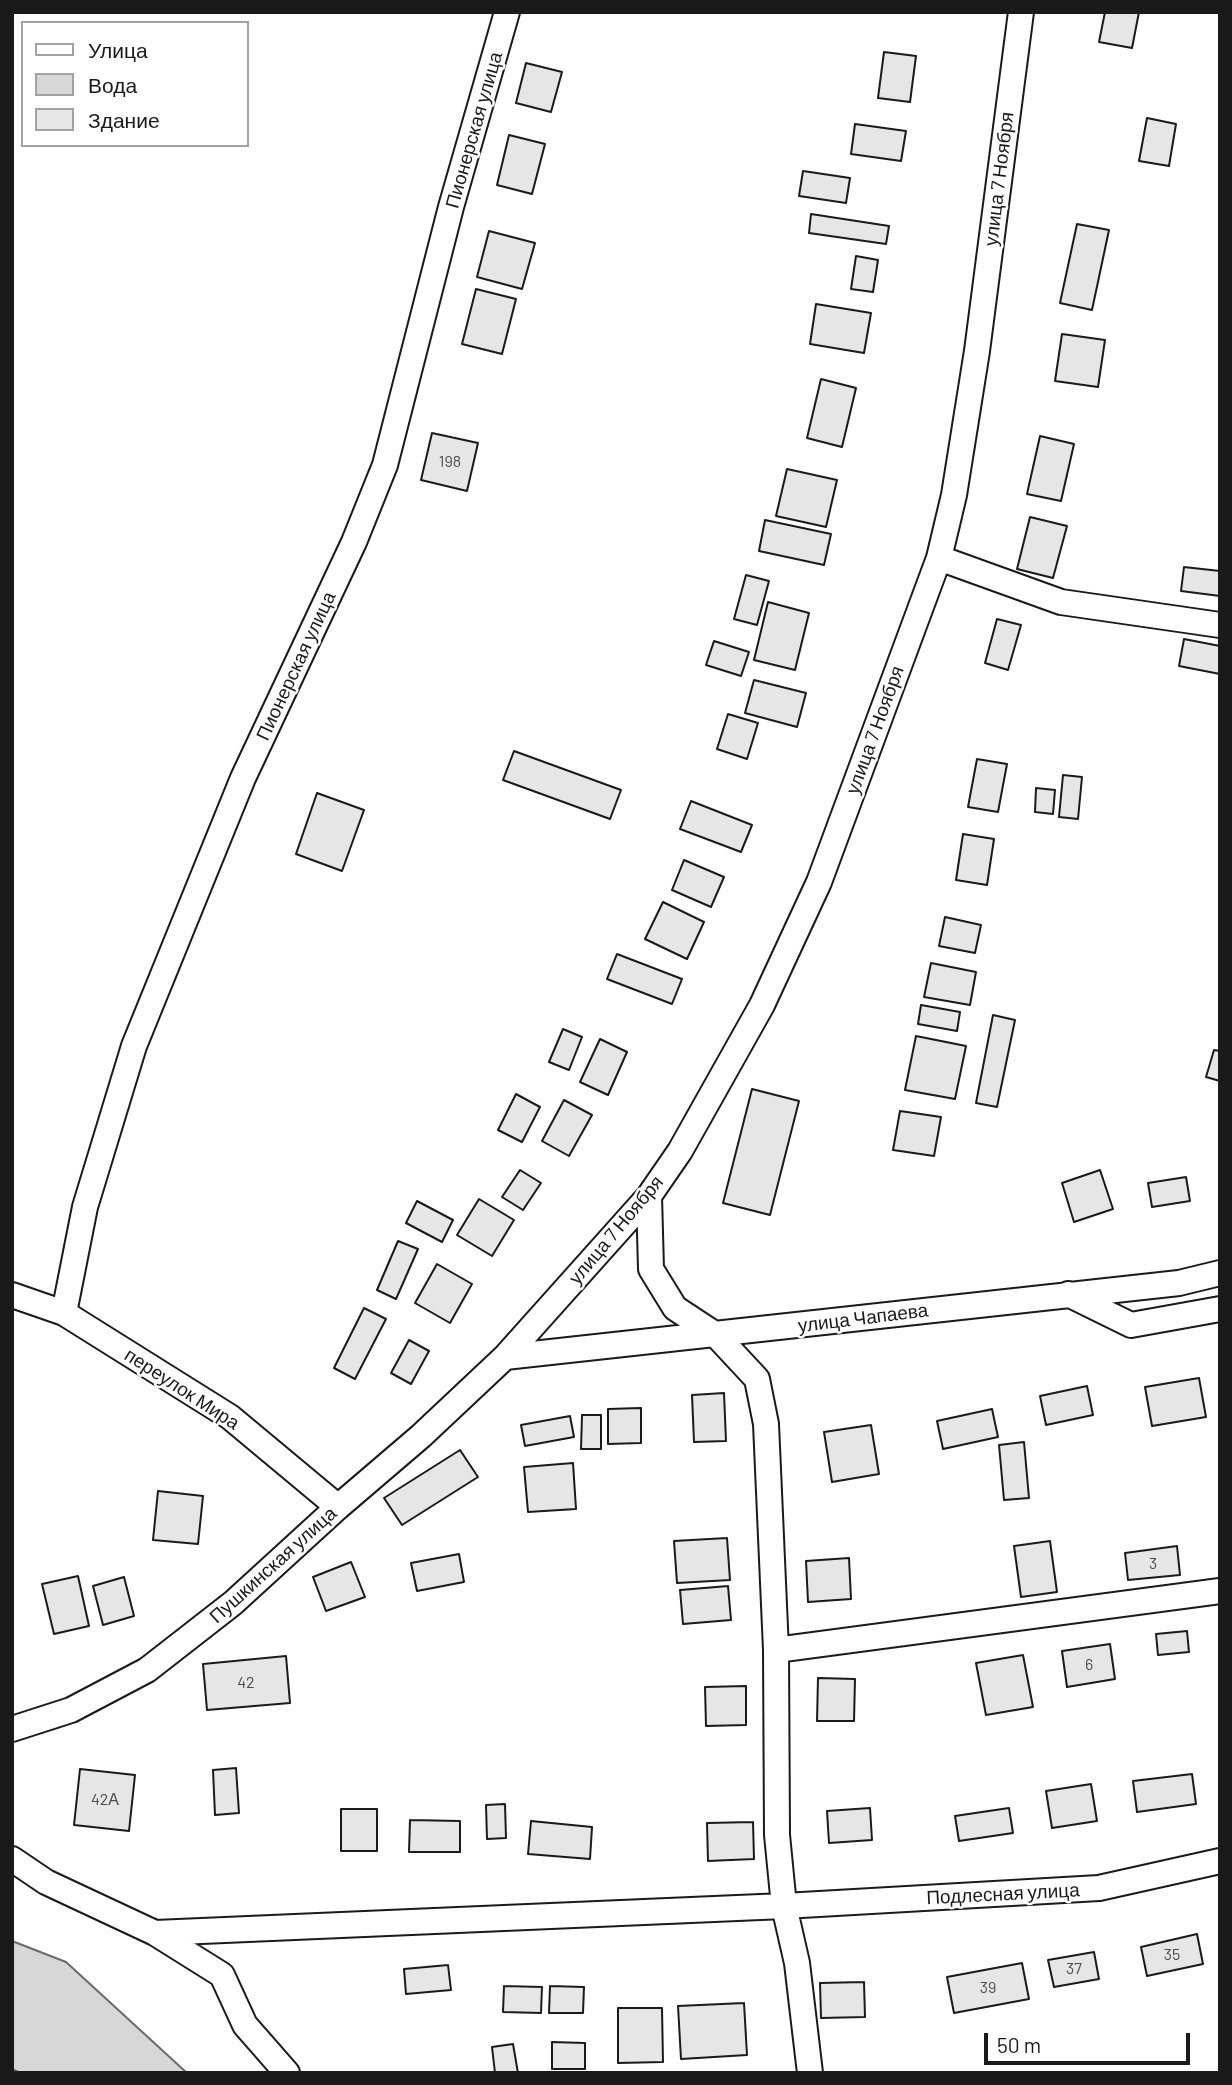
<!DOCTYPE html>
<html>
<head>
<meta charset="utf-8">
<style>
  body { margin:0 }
  #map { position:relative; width:1232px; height:2085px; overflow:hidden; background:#fff; font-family:Barlow,sans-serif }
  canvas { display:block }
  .frame { position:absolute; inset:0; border:14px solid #1a1a1a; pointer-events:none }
  .legend { position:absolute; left:21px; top:21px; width:228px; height:126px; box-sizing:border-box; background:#fff; border:2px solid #a3a3a3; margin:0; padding:9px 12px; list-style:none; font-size:21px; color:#1a1a1a }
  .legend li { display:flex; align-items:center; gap:14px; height:35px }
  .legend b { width:35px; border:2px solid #a3a3a3 }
  .scale { position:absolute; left:984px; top:2033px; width:206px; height:32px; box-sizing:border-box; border:4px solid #1a1a1a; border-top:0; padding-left:9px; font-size:21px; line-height:24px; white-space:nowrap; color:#1a1a1a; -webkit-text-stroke:5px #fff; paint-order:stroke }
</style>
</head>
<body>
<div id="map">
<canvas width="1232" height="2085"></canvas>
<div class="frame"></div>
<ul class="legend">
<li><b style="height:9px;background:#fff"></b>Улица</li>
<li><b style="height:19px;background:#d7d7d7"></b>Вода</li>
<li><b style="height:19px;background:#e6e6e6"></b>Здание</li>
</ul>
<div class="scale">50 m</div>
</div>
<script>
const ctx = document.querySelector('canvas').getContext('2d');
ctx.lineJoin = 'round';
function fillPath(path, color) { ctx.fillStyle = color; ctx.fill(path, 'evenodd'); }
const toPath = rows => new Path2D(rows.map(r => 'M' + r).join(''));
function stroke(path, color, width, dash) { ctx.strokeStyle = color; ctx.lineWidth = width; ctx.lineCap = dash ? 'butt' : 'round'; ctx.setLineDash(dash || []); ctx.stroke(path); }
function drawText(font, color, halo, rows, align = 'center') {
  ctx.font = font + ' Barlow,sans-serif'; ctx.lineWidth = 5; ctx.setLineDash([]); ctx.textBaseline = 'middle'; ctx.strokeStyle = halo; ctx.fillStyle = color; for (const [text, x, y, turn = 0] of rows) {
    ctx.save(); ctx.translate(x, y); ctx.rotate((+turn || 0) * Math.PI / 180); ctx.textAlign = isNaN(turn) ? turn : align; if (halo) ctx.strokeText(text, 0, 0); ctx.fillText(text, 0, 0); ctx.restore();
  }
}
const water = toPath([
  [12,1941,66,1962,187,2073,20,2073,12,2069,12,1941]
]);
fillPath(water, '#d7d7d7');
stroke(water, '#6a6a6a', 2);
const building = toPath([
  [1105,12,1139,12,1132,48,1099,42,1105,12],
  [884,52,916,56,910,102,878,98,884,52],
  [526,63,562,72,551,112,516,103,526,63],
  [1147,118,1176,124,1169,166,1139,161,1147,118],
  [855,124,906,131,901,161,851,154,855,124],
  [509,135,545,144,532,194,497,185,509,135],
  [803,171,850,178,846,203,799,196,803,171],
  [811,214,889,226,886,244,809,233,811,214],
  [1077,224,1109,230,1092,310,1060,303,1077,224],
  [489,231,535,243,522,289,477,277,489,231],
  [856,256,878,260,873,292,851,289,856,256],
  [476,289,516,299,502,354,462,344,476,289],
  [816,304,871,313,864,353,810,344,816,304],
  [1062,334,1105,340,1098,387,1055,381,1062,334],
  [821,379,856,388,842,447,807,438,821,379],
  [432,433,478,443,467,491,421,480,432,433],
  [1040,436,1074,444,1061,501,1027,494,1040,436],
  [787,469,837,480,826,527,776,516,787,469],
  [1030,517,1067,526,1053,578,1017,569,1030,517],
  [765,520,831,534,824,565,759,551,765,520],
  [1184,567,1220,571,1220,596,1181,591,1184,567],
  [746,575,769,581,757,625,734,619,746,575],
  [768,602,809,613,795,670,754,660,768,602],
  [997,619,1021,625,1008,670,985,663,997,619],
  [1184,639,1220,646,1220,674,1179,666,1184,639],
  [714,641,749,652,741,676,706,665,714,641],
  [754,680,806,693,797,727,745,713,754,680],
  [728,714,758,723,747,759,717,749,728,714],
  [514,751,621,790,610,819,503,780,514,751],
  [977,759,1007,764,998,812,968,807,977,759],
  [1063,775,1082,777,1078,819,1059,817,1063,775],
  [1036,788,1055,790,1053,814,1035,812,1036,788],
  [317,793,364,810,342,871,296,854,317,793],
  [691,801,752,825,741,852,680,829,691,801],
  [963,834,994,839,987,885,956,880,963,834],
  [684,860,724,877,711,907,672,890,684,860],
  [663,902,704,922,687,959,645,939,663,902],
  [945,917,981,925,975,953,939,946,945,917],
  [617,954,682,979,672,1004,607,979,617,954],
  [931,963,976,972,970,1005,924,997,931,963],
  [921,1005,960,1012,957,1031,918,1024,921,1005],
  [993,1015,1015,1020,997,1107,976,1103,993,1015],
  [563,1029,582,1037,569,1070,549,1062,563,1029],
  [916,1036,966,1046,955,1099,905,1090,916,1036],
  [600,1039,627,1052,608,1095,580,1082,600,1039],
  [1214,1050,1220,1051,1220,1081,1206,1077,1214,1050],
  [752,1089,799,1101,770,1215,723,1203,752,1089],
  [516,1094,540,1107,522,1142,498,1130,516,1094],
  [564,1100,592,1115,569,1156,542,1141,564,1100],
  [900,1111,941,1117,934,1156,893,1150,900,1111],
  [520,1170,541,1183,523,1210,502,1197,520,1170],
  [1100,1170,1113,1209,1074,1222,1062,1183,1100,1170],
  [1186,1177,1190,1201,1152,1207,1148,1183,1186,1177],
  [479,1199,514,1220,492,1256,457,1235,479,1199],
  [417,1201,453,1220,442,1242,406,1223,417,1201],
  [398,1241,418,1249,396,1299,377,1290,398,1241],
  [437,1264,472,1284,450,1323,415,1303,437,1264],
  [364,1308,386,1319,355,1379,334,1368,364,1308],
  [409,1340,429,1351,411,1384,391,1373,409,1340],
  [1199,1378,1206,1417,1152,1426,1145,1387,1199,1378],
  [1087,1386,1093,1415,1046,1425,1040,1396,1087,1386],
  [724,1393,726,1441,694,1442,692,1395,724,1393],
  [641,1408,641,1443,608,1444,608,1409,641,1408],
  [992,1409,998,1437,943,1449,937,1421,992,1409],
  [582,1415,601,1415,601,1449,581,1449,582,1415],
  [570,1416,574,1437,525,1446,521,1425,570,1416],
  [871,1425,879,1474,832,1482,824,1432,871,1425],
  [1024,1442,1029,1498,1004,1500,999,1445,1024,1442],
  [460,1450,478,1477,402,1525,384,1498,460,1450],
  [573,1463,576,1509,528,1512,524,1467,573,1463],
  [158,1491,203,1496,198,1544,153,1540,158,1491],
  [727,1538,730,1580,677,1583,674,1541,727,1538],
  [1050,1541,1057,1592,1021,1597,1014,1546,1050,1541],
  [1177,1546,1180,1575,1128,1580,1125,1553,1177,1546],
  [459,1554,464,1582,417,1591,411,1563,459,1554],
  [849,1558,851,1599,808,1602,806,1561,849,1558],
  [351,1562,365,1597,326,1611,313,1577,351,1562],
  [78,1576,89,1626,54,1634,42,1584,78,1576],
  [124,1577,134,1616,103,1625,93,1586,124,1577],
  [728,1586,731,1620,683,1624,680,1590,728,1586],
  [1187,1631,1189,1652,1158,1655,1156,1634,1187,1631],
  [1110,1644,1115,1679,1067,1687,1062,1651,1110,1644],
  [1023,1655,1033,1707,986,1715,976,1663,1023,1655],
  [286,1656,290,1703,207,1710,203,1664,286,1656],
  [818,1678,855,1679,854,1721,817,1721,818,1678],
  [746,1686,746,1725,706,1726,705,1687,746,1686],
  [236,1768,239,1813,215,1815,213,1770,236,1768],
  [80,1769,135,1775,129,1831,74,1825,80,1769],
  [1192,1774,1196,1804,1137,1812,1133,1781,1192,1774],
  [1091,1784,1097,1821,1052,1828,1046,1791,1091,1784],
  [505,1804,506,1838,487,1839,486,1805,505,1804],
  [870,1808,872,1840,829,1843,827,1811,870,1808],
  [1009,1808,1013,1833,959,1841,955,1816,1009,1808],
  [341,1809,377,1809,377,1851,341,1851,341,1809],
  [410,1820,460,1821,460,1852,409,1852,410,1820],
  [531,1821,592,1827,590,1859,528,1854,531,1821],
  [753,1822,754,1859,708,1861,707,1823,753,1822],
  [1197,1934,1203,1964,1147,1976,1141,1947,1197,1934],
  [1094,1952,1099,1979,1054,1987,1048,1960,1094,1952],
  [1022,1963,1029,1999,954,2013,947,1977,1022,1963],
  [448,1965,451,1990,406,1994,404,1969,448,1965],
  [864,1982,865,2017,821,2018,820,1983,864,1982],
  [504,1986,542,1987,541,2013,503,2012,504,1986],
  [550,1986,584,1987,583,2013,549,2013,550,1986],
  [744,2003,747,2055,681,2059,678,2006,744,2003],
  [618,2008,662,2008,663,2062,618,2063,618,2008],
  [552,2042,585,2043,585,2069,552,2069,552,2042],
  [513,2044,518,2073,495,2073,492,2047,513,2044]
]);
fillPath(building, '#e6e6e6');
stroke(building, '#1a1a1a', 2);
const minor = toPath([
  [939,558,1061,602,1220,625],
  [649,1196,651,1269,675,1308,716,1335,757,1379,766,1424,776,1650,777,1835,784,1906,797,1963,810,2073],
  [1068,1294,1131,1325,1220,1309],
  [12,1295,64,1313,230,1417,338,1507],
  [64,1313,85,1207,134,1046,243,778,354,542,385,465,451,207,507,12],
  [505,1357,1179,1283,1220,1273],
  [776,1650,1220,1591],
  [12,1729,71,1710,147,1670,233,1603,338,1507,421,1436,505,1357,649,1196,680,1151,762,1005,819,882,939,558,954,495,977,351,1021,12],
  [12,1859,46,1882,155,1933,222,1975,245,2025,287,2073],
  [155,1933,784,1906,1099,1888,1220,1861]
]);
stroke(minor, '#1a1a1a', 28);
stroke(minor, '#fff', 24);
drawText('16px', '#4d4d4d', null, [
  ["198",450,462],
  ["3",1153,1564],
  ["6",1089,1665],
  ["42",246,1683],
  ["42А",105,1800],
  ["35",1172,1955],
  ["37",1074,1969],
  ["39",988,1988]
]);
drawText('19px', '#1a1a1a', '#fff', [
  ["Пионерская улица",474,130,-74],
  ["улица 7 Ноября",999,179,-83],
  ["Пионерская улица",296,666,-65],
  ["улица 7 Ноября",875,730,-70],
  ["улица 7 Ноября",616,1230,-50],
  ["улица Чапаева",863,1318,-7],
  ["переулок Мира",182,1389,33],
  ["Пушкинская улица",273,1565,-42],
  ["Подлесная улица",1003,1894,-3]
]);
</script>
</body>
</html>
